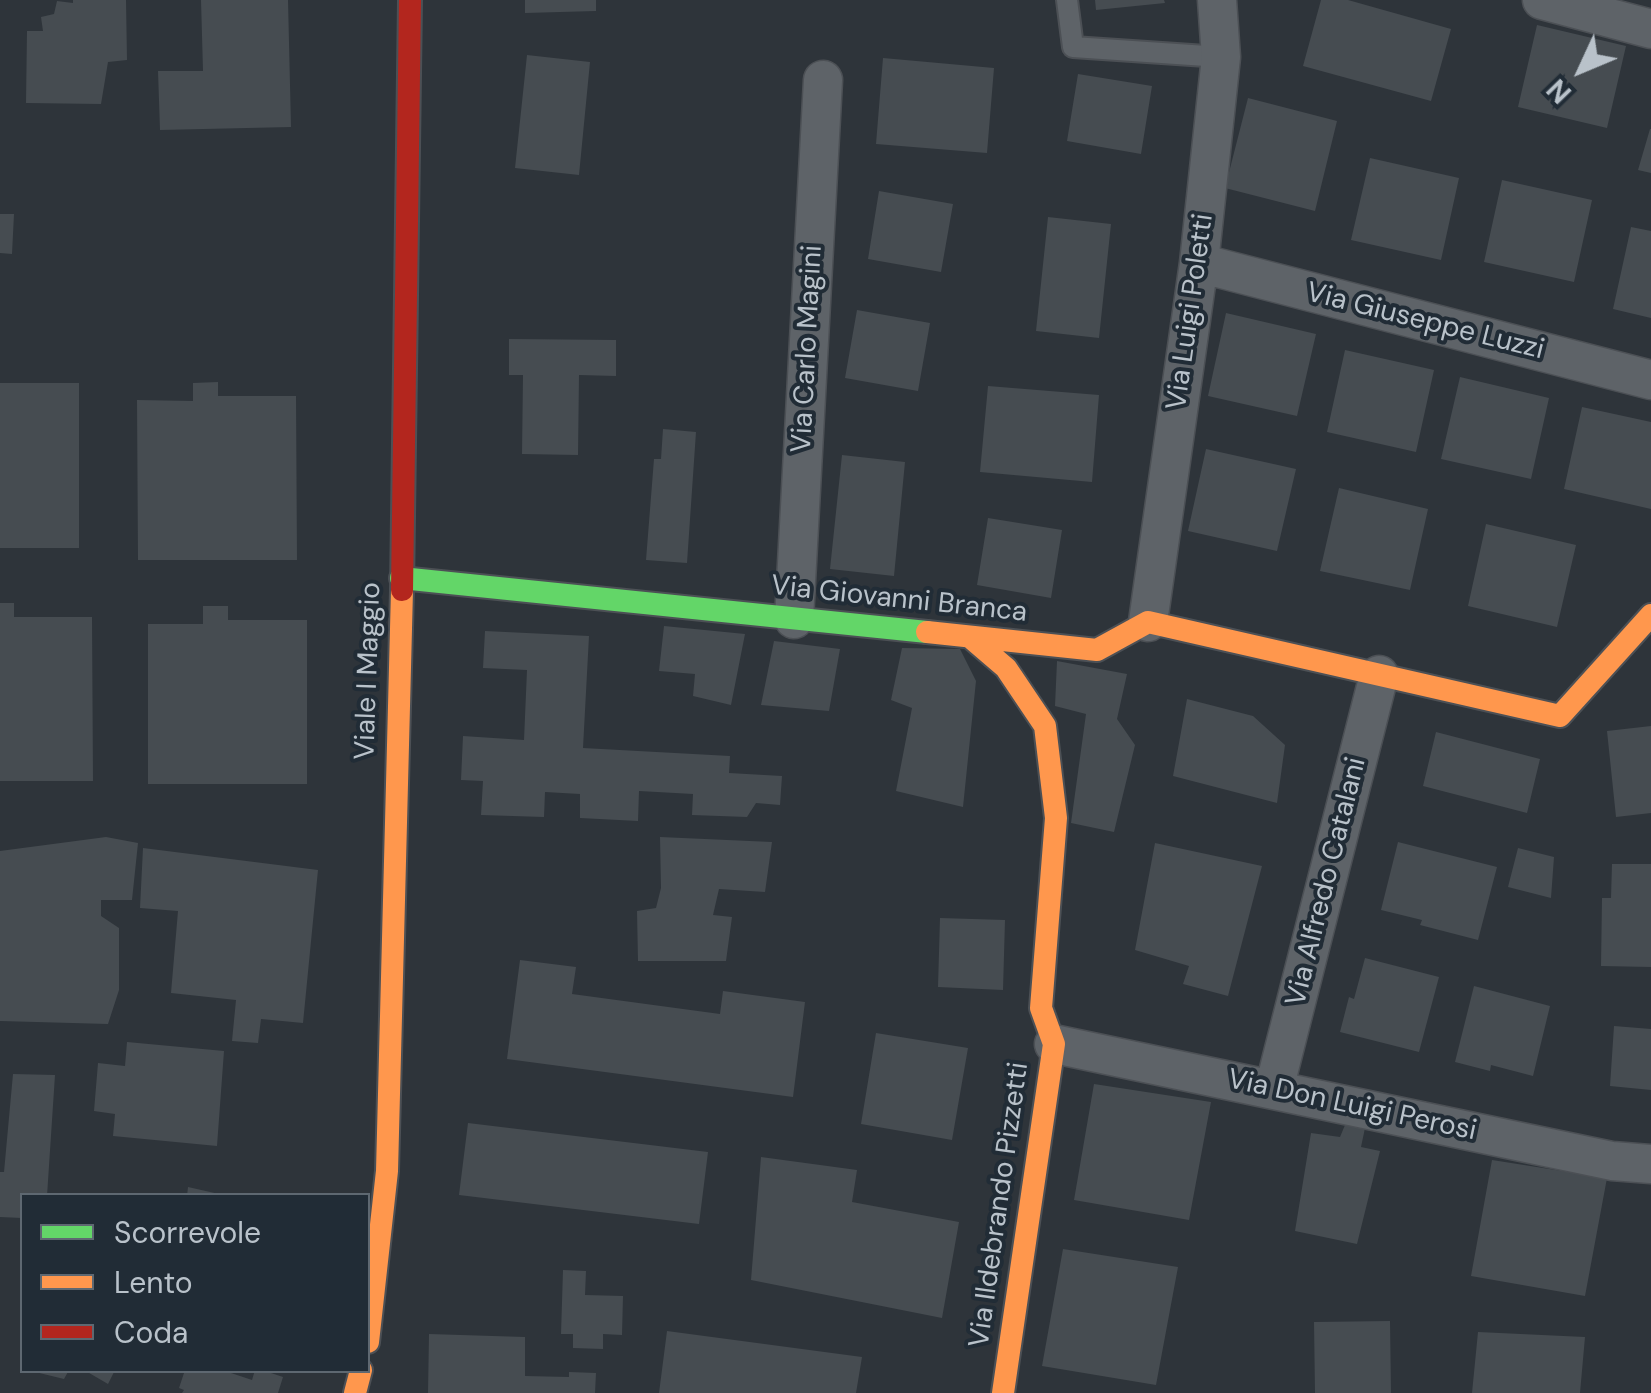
<!DOCTYPE html>
<html>
<head>
<meta charset="utf-8">
<style>
  body { margin:0 }
  #map { position:relative; width:1651px; height:1393px; overflow:hidden; background:#2e343a; font-family:"DM Sans",sans-serif }
  canvas { display:block }
  .legend { position:absolute; left:20px; top:1193px; width:350px; height:180px; box-sizing:border-box; background:#212c36; border:2px solid #5e6871; margin:0; padding:12px 18px; list-style:none; font-size:30px; color:#b9c2ca }
  .legend li { display:flex; align-items:center; gap:20px; height:50px }
  .legend b { width:50px; border:2px solid #5e6871 }
  .north { position:absolute; left:1531px; top:20px; width:100px; height:100px; -webkit-text-stroke:8px #212c36; paint-order:stroke; rotate:226deg; font-size:28px; font-weight:700; line-height:40px; text-align:center; color:#b9c2ca }
  .north::after { content:''; display:block; margin:auto; width:35px; height:45px; background:#b9c2ca; clip-path:polygon(50% 0,100% 100%,50% 72%,0 100%) }
</style>
</head>
<body>
<div id="map">
<canvas width="1651" height="1393"></canvas>
<ul class="legend">
<li><b style="height:12px;background:#63d668"></b>Scorrevole</li>
<li><b style="height:12px;background:#ff974d"></b>Lento</li>
<li><b style="height:12px;background:#b3261e"></b>Coda</li>
</ul>
<div class="north">N</div>
</div>
<script>
const ctx = document.querySelector('canvas').getContext('2d');
ctx.lineJoin = 'round';
function fillPath(path, color) { ctx.fillStyle = color; ctx.fill(path, 'evenodd'); }
const toPath = rows => new Path2D(rows.map(r => 'M' + r).join(''));
function stroke(path, color, width, dash) { ctx.strokeStyle = color; ctx.lineWidth = width; ctx.lineCap = dash ? 'butt' : 'round'; ctx.setLineDash(dash || []); ctx.stroke(path); }
function drawText(font, color, halo, rows, align = 'center') {
  ctx.font = font + ' "DM Sans",sans-serif'; ctx.lineWidth = 8; ctx.setLineDash([]); ctx.textBaseline = 'middle'; ctx.strokeStyle = halo; ctx.fillStyle = color; for (const [text, x, y, turn = 0] of rows) {
    ctx.save(); ctx.translate(x, y); ctx.rotate((+turn || 0) * Math.PI / 180); ctx.textAlign = isNaN(turn) ? turn : align; if (halo) ctx.strokeText(text, 0, 0); ctx.fillText(text, 0, 0); ctx.restore();
  }
}
fillPath(toPath([
  [73,0,126,0,127,60,108,62,101,104,26,103,27,31,43,31,41,17,54,14,57,1,73,3],
  [201,0,288,0,291,127,160,130,158,71,203,71],
  [525,0,596,0,596,11,525,13],
  [1095,0,1164,0,1165,3,1096,10],
  [1321,0,1348,0,1451,29,1431,101,1303,66],
  [1537,25,1626,46,1607,128,1518,107],
  [527,55,590,62,579,175,515,168],
  [883,58,994,68,987,153,876,144],
  [1078,74,1152,86,1141,154,1067,141],
  [1248,98,1337,121,1315,211,1225,188],
  [1650,129,1651,129,1651,173,1638,170],
  [1370,158,1459,178,1441,260,1351,240],
  [1502,180,1592,200,1574,282,1484,262],
  [879,191,953,204,941,272,868,259],
  [0,214,14,214,12,254,0,253],
  [1048,217,1111,224,1099,338,1036,331],
  [1631,227,1651,231,1651,318,1613,309],
  [857,310,930,323,918,391,845,378],
  [1226,313,1316,334,1297,416,1208,396],
  [509,339,616,340,616,376,579,375,578,455,522,454,523,375,509,375],
  [1345,350,1434,370,1416,452,1327,432],
  [1460,377,1549,398,1531,479,1441,459],
  [218,382,218,396,296,396,297,560,138,560,137,400,193,401,193,383],
  [0,383,79,383,79,548,0,548],
  [988,386,1099,395,1092,482,980,472],
  [1582,407,1651,422,1651,509,1564,489],
  [663,429,696,432,687,563,646,560,654,459,661,459],
  [1206,449,1296,469,1277,551,1188,531],
  [842,455,905,462,894,576,830,569],
  [1339,488,1428,509,1410,590,1320,571],
  [988,518,1062,530,1051,598,977,585],
  [1486,524,1576,545,1557,627,1468,606],
  [0,603,14,603,14,617,92,617,93,781,0,781],
  [203,606,228,606,228,620,307,620,307,784,148,784,148,624,203,624],
  [664,626,745,634,731,705,693,696,695,674,659,671],
  [485,631,589,636,583,748,730,756,729,773,782,776,780,805,756,803,747,817,692,815,693,794,639,791,638,821,580,818,580,794,545,792,544,817,481,815,483,781,461,780,463,736,524,740,527,670,483,668],
  [774,641,840,649,829,711,761,705],
  [902,648,960,649,976,681,963,807,896,791,912,708,891,700],
  [1057,661,1127,674,1117,719,1135,745,1114,832,1071,823,1086,714,1055,706],
  [1187,699,1253,716,1285,745,1277,803,1173,776],
  [1651,726,1651,813,1616,817,1607,731],
  [1436,732,1540,759,1527,813,1423,786],
  [106,837,138,843,132,900,101,900,101,916,119,928,119,990,108,1024,0,1021,0,851],
  [660,837,772,842,765,892,719,889,713,915,732,917,726,961,638,961,637,911,656,908,661,888],
  [1398,842,1497,867,1478,940,1420,925,1422,920,1381,910],
  [1155,843,1262,866,1228,996,1183,984,1189,966,1135,950],
  [143,848,318,870,303,1023,261,1019,258,1043,232,1041,236,1000,171,993,178,911,140,908],
  [1518,848,1554,857,1551,898,1508,887],
  [1612,864,1651,864,1651,967,1601,966,1602,898,1611,898],
  [940,918,1005,920,1003,990,938,987],
  [1365,958,1439,977,1419,1052,1340,1032,1349,997,1354,999],
  [520,960,576,967,572,994,720,1014,723,991,805,1002,793,1097,507,1059],
  [1474,986,1550,1006,1533,1076,1491,1065,1490,1071,1455,1062],
  [1614,1026,1651,1029,1651,1090,1610,1086],
  [876,1033,968,1048,952,1140,861,1124],
  [127,1042,224,1051,217,1146,113,1136,115,1114,94,1111,98,1063,125,1066],
  [13,1074,55,1075,47,1196,22,1196,22,1218,0,1217,0,1172,4,1172],
  [1094,1084,1211,1102,1189,1220,1074,1200],
  [468,1123,708,1152,699,1224,459,1195],
  [1345,1125,1365,1128,1361,1147,1380,1151,1357,1244,1295,1231,1311,1133,1340,1137],
  [761,1157,857,1170,852,1202,959,1222,942,1318,751,1280],
  [1492,1160,1607,1178,1585,1296,1471,1276],
  [188,1187,219,1194,219,1196,187,1196],
  [1063,1249,1178,1267,1156,1385,1042,1366],
  [563,1270,586,1271,585,1295,623,1296,622,1335,603,1334,603,1349,573,1348,573,1334,561,1334],
  [1390,1321,1391,1393,1315,1393,1314,1322],
  [667,1331,862,1357,856,1393,659,1393],
  [1478,1332,1585,1337,1580,1393,1472,1393],
  [429,1334,525,1337,525,1376,569,1377,569,1372,596,1373,595,1393,428,1393],
  [27,1370,69,1370,64,1379],
  [84,1370,115,1370,108,1384],
  [185,1370,222,1370,252,1380,255,1370,262,1370,283,1377,278,1393,182,1393,184,1390,179,1388]
]), '#464c51');
const lane = toPath([
  [1067,0,1073,47,1221,57]
]);
const street = toPath([
  [1542,0,1651,29],
  [1199,263,1651,380],
  [794,619,823,80],
  [1148,622,1199,263,1221,57,1217,0],
  [1054,1044,1612,1161,1651,1164],
  [1274,1089,1379,675]
]);
const fast = toPath([
  [401,578,927,632]
]);
const slow = toPath([
  [927,632,1097,650,1148,622,1560,716,1651,615],
  [971,638,1006,668,1045,726,1056,818,1041,1008,1054,1044,1003,1393],
  [368,1342,387,1171,402,590],
  [355,1393,361,1370]
]);
const jam = toPath([
  [402,590,410,0]
]);
stroke(lane, '#4c5055', 24);
stroke(street, '#4c5055', 41);
stroke(fast, '#4c5055', 26);
stroke(slow, '#4c5055', 26);
stroke(jam, '#4c5055', 26);
stroke(lane, '#5e6368', 20);
stroke(street, '#5e6368', 38);
stroke(fast, '#63d668', 22);
stroke(slow, '#ff974d', 22);
stroke(jam, '#b3261e', 22);
drawText('28px', '#b9c2ca', '#212c36', [
  ["Via Luigi Poletti",1191,312,-82],
  ["Via Giuseppe Luzzi",1425,322,14],
  ["Via Carlo Magini",808,349,-87],
  ["Via Giovanni Branca",899,600,6],
  ["Viale I Maggio",369,671,-88],
  ["Via Alfredo Catalani",1327,882,-76],
  ["Via Don Luigi Perosi",1352,1106,12],
  ["Via Ildebrando Pizzetti",1000,1205,-82]
]);
</script>
</body>
</html>
